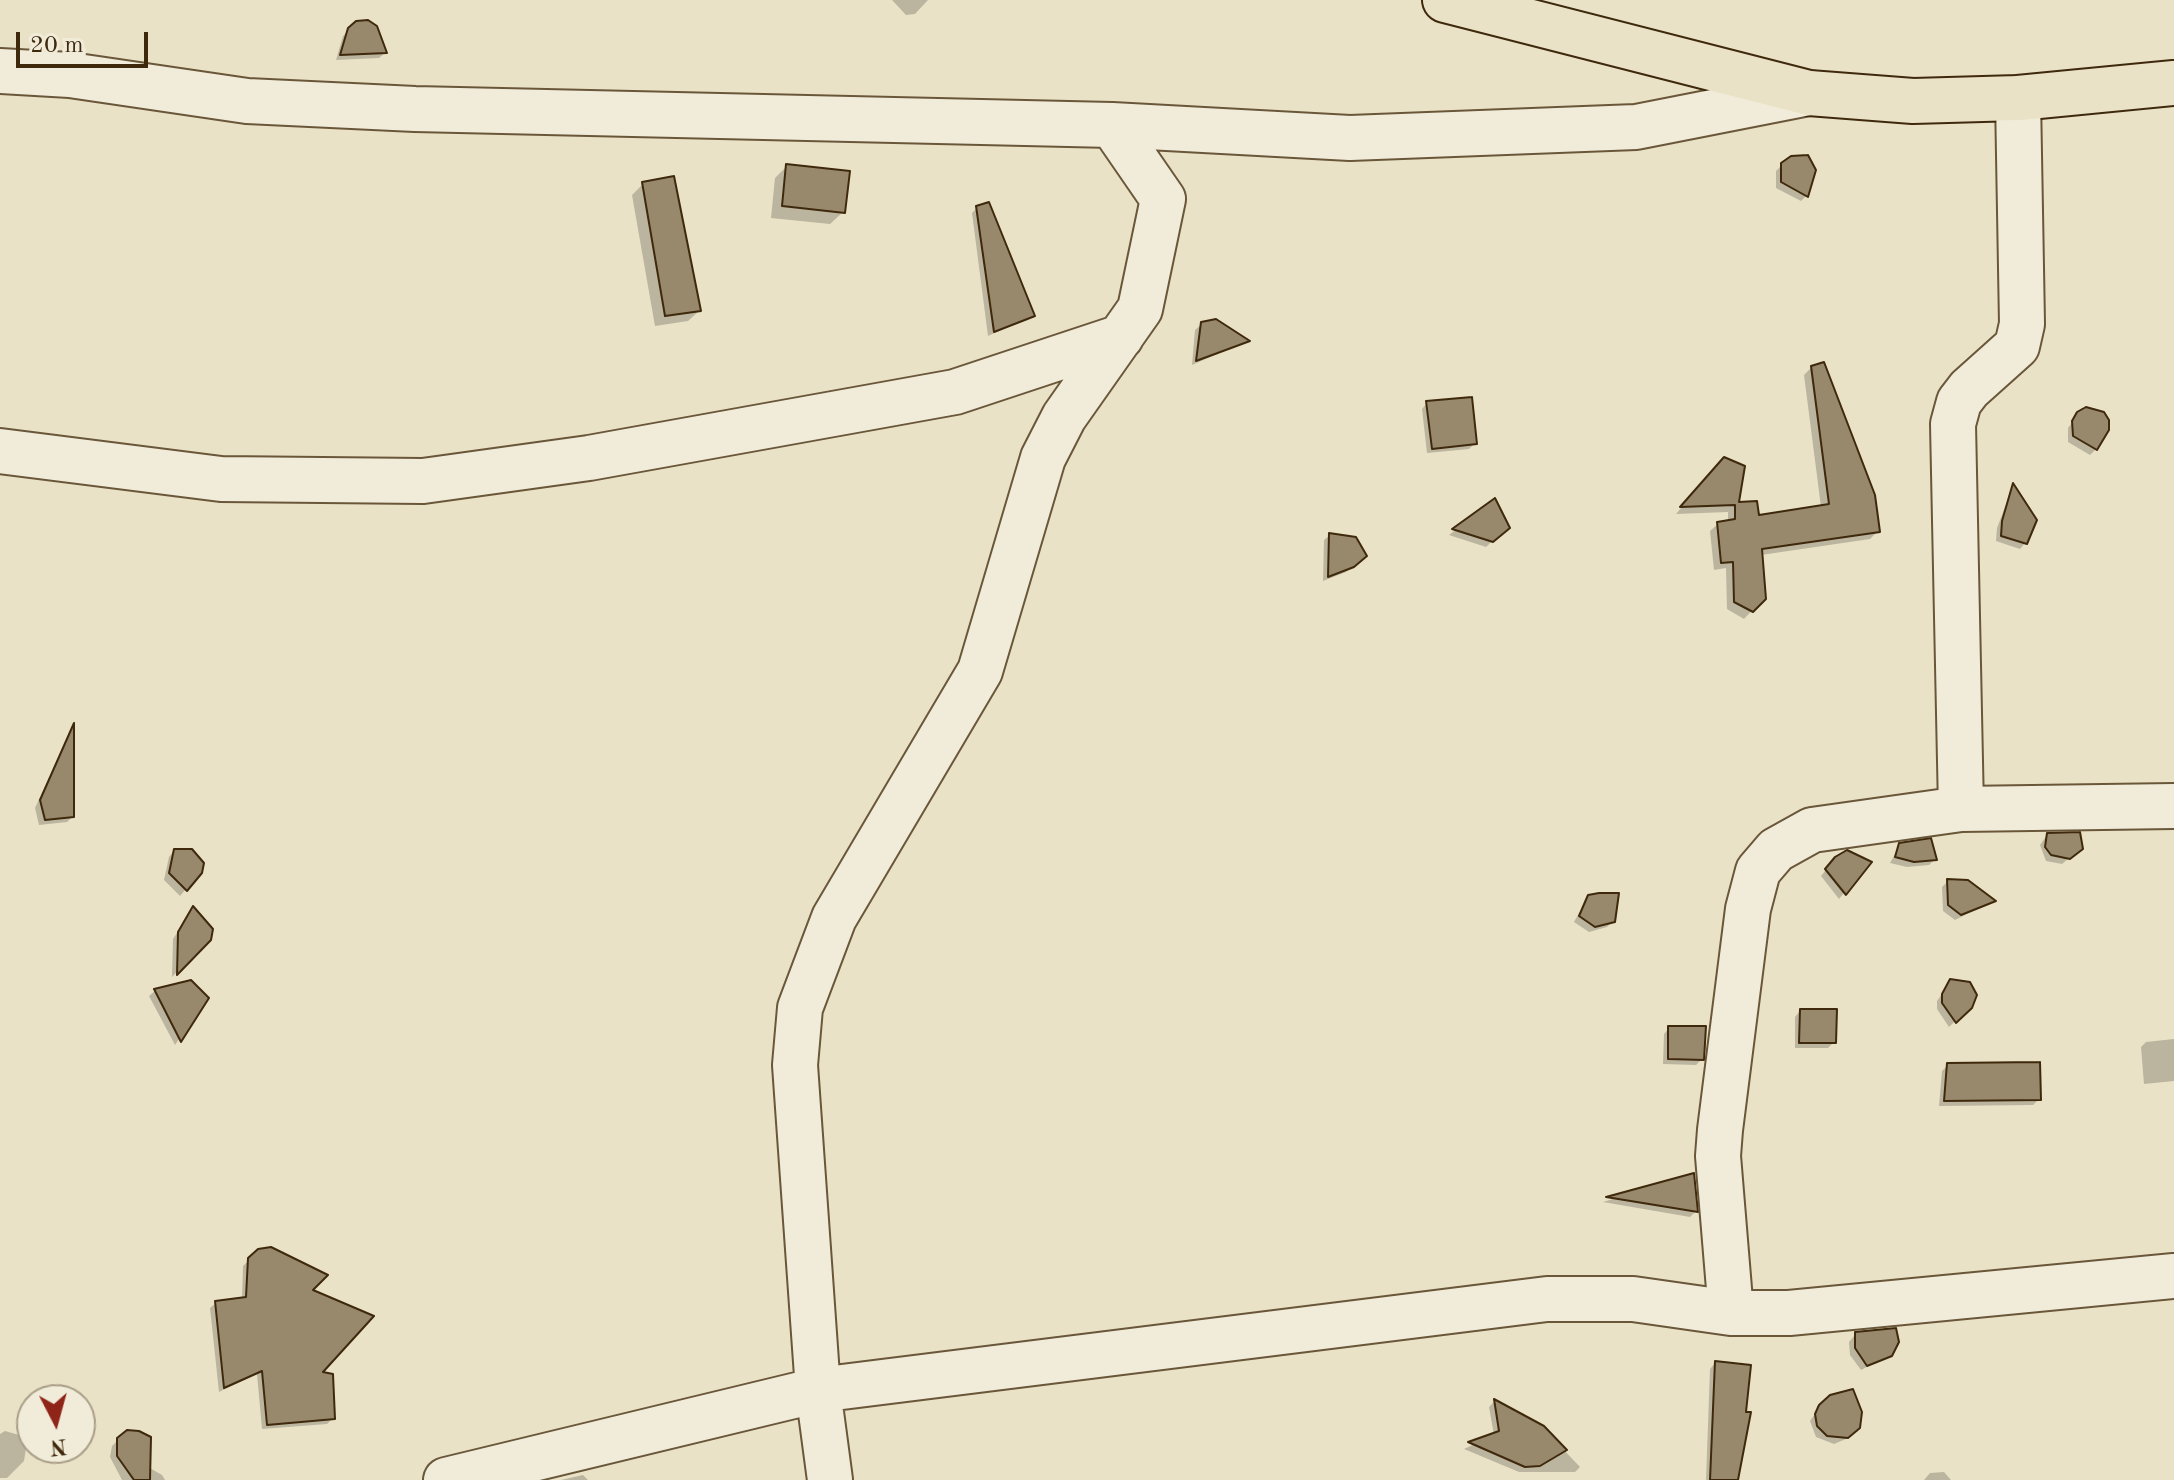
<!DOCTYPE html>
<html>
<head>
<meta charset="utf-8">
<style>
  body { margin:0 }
  #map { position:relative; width:2174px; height:1480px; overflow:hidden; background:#eae2c6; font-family:"Old Standard TT",serif }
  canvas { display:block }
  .north { position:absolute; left:16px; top:1384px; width:80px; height:80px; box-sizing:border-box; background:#f1ecda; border:2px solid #aa9e88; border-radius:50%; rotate:174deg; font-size:22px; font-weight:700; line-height:32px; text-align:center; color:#3f290c }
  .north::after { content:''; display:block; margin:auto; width:28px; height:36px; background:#8f2418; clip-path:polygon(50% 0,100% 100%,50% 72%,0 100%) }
  .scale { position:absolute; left:16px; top:32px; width:132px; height:36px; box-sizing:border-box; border:4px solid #3f290c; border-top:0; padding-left:10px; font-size:24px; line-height:28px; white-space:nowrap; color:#3f290c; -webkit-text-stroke:6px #f1ecda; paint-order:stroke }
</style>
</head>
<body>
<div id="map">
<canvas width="2174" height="1480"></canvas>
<div class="north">N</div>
<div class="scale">20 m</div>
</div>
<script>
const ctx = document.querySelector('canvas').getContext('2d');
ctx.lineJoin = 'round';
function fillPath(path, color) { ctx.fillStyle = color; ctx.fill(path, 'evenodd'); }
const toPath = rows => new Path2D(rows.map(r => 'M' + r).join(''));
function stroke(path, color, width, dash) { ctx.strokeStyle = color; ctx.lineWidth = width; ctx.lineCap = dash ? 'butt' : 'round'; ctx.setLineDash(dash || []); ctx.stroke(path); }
fillPath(toPath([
  [892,0,928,0,915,14,906,15],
  [357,23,385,53,379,58,336,60,343,36],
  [1782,165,1806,196,1801,201,1776,188,1776,171],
  [787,166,843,212,830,224,771,218,775,178],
  [643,184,699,311,688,321,655,326,632,195],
  [978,207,1032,316,988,336,972,213],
  [1202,324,1247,341,1192,365,1195,330],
  [1812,367,1878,531,1870,539,1761,555,1764,598,1744,619,1727,609,1726,568,1714,570,1710,531,1718,524,1728,522,1728,512,1676,514,1716,467,1736,504,1757,517,1821,507,1804,375],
  [1427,403,1475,443,1469,449,1427,453,1422,409],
  [2079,414,2096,449,2090,455,2068,442,2068,428],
  [2013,486,2025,543,2020,549,1996,541,1997,528],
  [1494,501,1507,527,1486,547,1449,535],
  [1330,535,1364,555,1346,572,1323,581,1324,540],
  [72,727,72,817,67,822,39,825,35,808],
  [2047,835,2074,854,2062,864,2046,861,2040,845],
  [1900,845,1935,859,1929,865,1907,867,1890,863],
  [174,851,191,851,202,863,200,872,180,896,164,880,169,857],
  [1869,862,1839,899,1821,876,1830,865],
  [1948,881,1993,901,1955,920,1943,911,1942,887],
  [1588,897,1613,921,1607,927,1589,932,1574,922],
  [193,909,209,939,172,977,173,939],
  [1951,981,1970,1007,1949,1027,1937,1009,1937,1001],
  [191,982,206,998,175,1045,149,996,155,991],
  [1800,1011,1834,1042,1828,1048,1795,1048,1795,1017],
  [1669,1028,1702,1059,1696,1065,1663,1064,1664,1034],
  [2174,1039,2174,1081,2144,1084,2141,1047,2146,1042],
  [1948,1065,2039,1099,2033,1105,1939,1106,1942,1071],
  [1693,1175,1696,1211,1690,1217,1603,1202],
  [249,1260,310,1291,319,1373,333,1418,327,1424,262,1429,257,1374,219,1392,210,1308,216,1303,242,1299,243,1266],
  [1895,1330,1890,1355,1861,1370,1850,1355,1849,1342,1854,1336],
  [1715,1363,1736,1480,1706,1480,1710,1369],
  [1824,1401,1853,1433,1846,1439,1834,1444,1816,1437,1810,1421],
  [1494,1402,1543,1428,1580,1467,1575,1472,1519,1472,1464,1449,1494,1435,1489,1407],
  [5,1431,19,1435,26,1448,24,1461,7,1478,0,1478,0,1434],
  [118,1440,148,1467,162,1475,165,1480,122,1480,110,1457,112,1446],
  [1944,1472,1951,1480,1924,1480,1930,1473],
  [583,1475,588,1480,561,1480]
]), '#0003');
const building = toPath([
  [368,20,377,26,387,53,340,55,348,28,356,21,368,20],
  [1808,155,1816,170,1808,197,1781,182,1781,163,1791,156,1808,155],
  [786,164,850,171,845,213,782,206,786,164],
  [674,176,701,311,665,316,642,182,674,176],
  [989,202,1035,316,994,332,976,206,989,202],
  [1216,319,1250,341,1196,361,1201,322,1216,319],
  [1824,362,1875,495,1880,532,1762,549,1766,599,1753,612,1734,602,1733,562,1721,563,1717,522,1735,519,1735,505,1680,507,1724,457,1745,466,1739,502,1757,501,1759,515,1829,504,1811,366,1824,362],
  [1472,397,1477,444,1432,449,1426,401,1472,397],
  [2086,407,2104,412,2109,420,2109,430,2097,450,2073,436,2072,421,2077,412,2086,407],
  [2013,483,2037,520,2027,544,2001,536,2002,521,2013,483],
  [1495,498,1510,528,1493,542,1452,529,1495,498],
  [1329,533,1356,537,1367,556,1354,567,1328,577,1329,533],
  [74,723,74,817,45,820,40,800,74,723],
  [2080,832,2083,849,2070,859,2051,855,2045,847,2047,833,2080,832],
  [1931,838,1937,860,1914,862,1895,857,1899,843,1931,838],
  [174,849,192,849,204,863,202,873,187,891,169,873,174,849],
  [1847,850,1872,862,1846,895,1825,869,1835,857,1847,850],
  [1947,879,1968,880,1996,901,1961,915,1948,905,1947,879],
  [1599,893,1619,893,1615,922,1595,927,1579,916,1588,895,1599,893],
  [193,906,213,929,211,940,177,975,178,932,193,906],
  [1950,979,1970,982,1977,995,1972,1008,1956,1023,1942,1003,1942,994,1950,979],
  [191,980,209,998,181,1042,154,989,191,980],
  [1800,1009,1837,1009,1836,1043,1799,1043,1800,1009],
  [1668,1026,1706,1026,1704,1060,1668,1059,1668,1026],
  [2040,1062,2041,1100,1944,1101,1947,1063,2040,1062],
  [1694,1173,1698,1212,1606,1197,1694,1173],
  [271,1247,328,1275,313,1290,374,1316,323,1372,333,1374,335,1419,267,1425,262,1371,224,1388,215,1301,246,1297,248,1258,258,1249,271,1247],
  [1896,1328,1899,1342,1892,1356,1867,1366,1855,1348,1855,1332,1896,1328],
  [1715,1361,1751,1365,1746,1412,1751,1412,1738,1480,1710,1480,1715,1361],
  [1853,1389,1862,1412,1860,1428,1848,1438,1827,1436,1817,1426,1815,1414,1819,1405,1830,1395,1853,1389],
  [1494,1399,1544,1426,1567,1450,1540,1466,1525,1467,1468,1442,1499,1431,1494,1399],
  [127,1430,139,1431,151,1437,150,1480,134,1480,117,1456,117,1438,127,1430]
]);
fillPath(building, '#98896d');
stroke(building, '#3f290c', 2);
const minor = toPath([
  [0,71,70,75,247,101,415,109,1112,125,1350,138,1636,127,1809,93],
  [0,451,221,479,423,481,589,458,955,392,1121,337],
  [1961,809,1953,424,1959,402,1969,389,2017,346,2022,324,2018,98],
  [1731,1313,1718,1156,1720,1130,1748,909,1758,871,1776,850,1812,830,1961,809,2174,806],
  [446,1480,818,1390,1547,1299,1633,1299,1731,1313,1789,1313,2174,1276],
  [830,1480,818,1390,795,1065,800,1008,834,918,980,671,1043,458,1064,417,1140,309,1163,199,1112,125]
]);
const major = toPath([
  [1445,0,1809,93,1913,101,2018,98,2174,83]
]);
stroke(minor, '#6a573a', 48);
stroke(major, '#3f290c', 48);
stroke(minor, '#f1ecda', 44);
stroke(major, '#eae2c6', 44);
</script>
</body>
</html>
